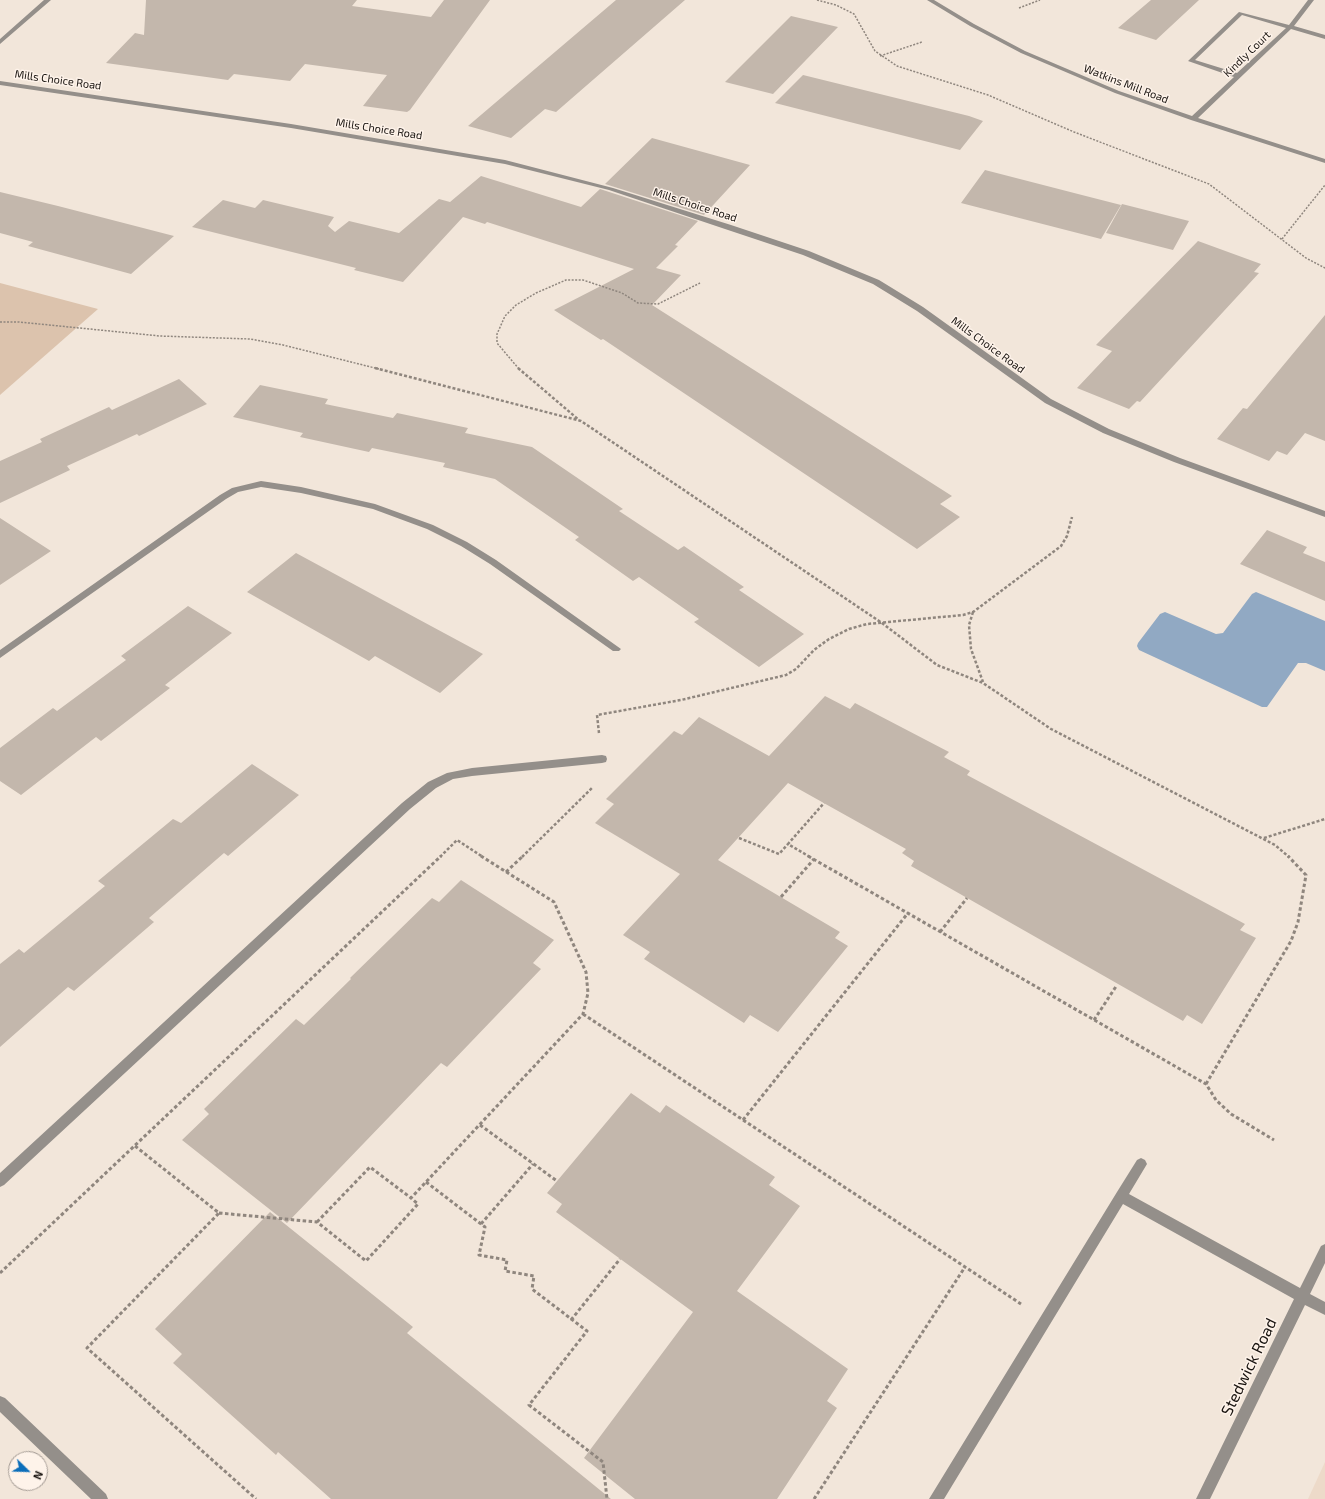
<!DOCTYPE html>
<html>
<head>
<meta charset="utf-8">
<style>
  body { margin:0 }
  #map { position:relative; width:1325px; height:1499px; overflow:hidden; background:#f2e6da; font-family:"Exo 2",sans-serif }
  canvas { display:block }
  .north { position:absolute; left:8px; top:1451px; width:40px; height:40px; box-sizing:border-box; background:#fef3ea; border:1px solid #a29992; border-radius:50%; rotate:113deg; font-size:11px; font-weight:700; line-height:16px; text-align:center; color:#18130f }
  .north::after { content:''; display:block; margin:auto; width:14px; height:18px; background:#0c6eba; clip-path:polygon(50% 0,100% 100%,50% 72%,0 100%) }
</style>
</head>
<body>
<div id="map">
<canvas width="1325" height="1499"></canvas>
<div class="north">N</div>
</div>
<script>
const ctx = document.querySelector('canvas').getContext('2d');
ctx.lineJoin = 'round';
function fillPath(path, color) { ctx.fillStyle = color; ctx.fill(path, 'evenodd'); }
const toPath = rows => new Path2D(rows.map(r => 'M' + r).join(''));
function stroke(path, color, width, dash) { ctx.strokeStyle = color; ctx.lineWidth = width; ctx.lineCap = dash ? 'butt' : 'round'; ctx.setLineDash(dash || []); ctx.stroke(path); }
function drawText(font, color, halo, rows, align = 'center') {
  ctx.font = font + ' "Exo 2",sans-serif'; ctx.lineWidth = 3; ctx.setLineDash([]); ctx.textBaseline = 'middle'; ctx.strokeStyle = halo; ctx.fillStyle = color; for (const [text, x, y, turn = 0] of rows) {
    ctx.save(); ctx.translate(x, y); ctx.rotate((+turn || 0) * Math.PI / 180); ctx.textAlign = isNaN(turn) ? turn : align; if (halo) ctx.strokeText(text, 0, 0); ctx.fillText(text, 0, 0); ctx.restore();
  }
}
fillPath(toPath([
  [1325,1462,1325,1499,1308,1499]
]), '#eddac9');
fillPath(toPath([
  [0,283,98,309,0,395]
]), '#dcc3ad');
fillPath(toPath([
  [1256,592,1325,621,1325,671,1306,663,1298,663,1267,707,1262,707,1139,650,1137,646,1138,643,1160,614,1165,612,1216,634,1223,633,1252,594]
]), '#91a9c3');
fillPath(toPath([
  [146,0,357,0,352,6,431,17,444,0,490,0,410,110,407,112,363,106,387,75,305,64,290,81,234,74,228,80,106,63,135,33,144,35],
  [616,0,685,0,556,112,545,109,511,138,468,126],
  [1151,0,1199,0,1156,40,1118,28],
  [791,16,838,27,773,94,725,82],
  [803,75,969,116,983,121,960,150,775,103],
  [652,138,750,165,704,215,605,184],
  [985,170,1078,194,1121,205,1101,239,961,203],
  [481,176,581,207,600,189,698,221,675,245,678,246,656,268,681,275,652,305,952,496,940,504,960,517,917,549,603,339,601,340,554,310,634,269,487,222,485,224,463,217,403,282,354,270,356,268,192,227,223,200,255,208,263,200,334,217,328,226,335,232,349,221,399,233,439,199,450,202],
  [0,192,58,206,174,236,131,274,28,246,33,242,0,233],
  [1122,204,1189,221,1173,250,1106,233],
  [1198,241,1261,264,1254,272,1259,273,1140,402,1137,401,1129,409,1077,388,1112,351,1096,345],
  [1325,315,1325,441,1305,433,1287,455,1277,451,1269,461,1217,439,1243,408,1247,409],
  [179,379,207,404,139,436,137,434,67,466,70,470,0,503,0,461,42,442,40,439,109,407,112,410],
  [260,385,328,399,325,404,393,418,397,413,468,428,465,433,532,447,623,509,619,511,678,550,684,546,744,587,739,590,804,634,759,667,694,622,699,619,639,577,633,581,575,540,579,537,495,479,443,467,445,463,372,448,369,452,300,437,303,433,233,417],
  [0,518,51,551,0,585],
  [1267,530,1307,547,1303,553,1325,562,1325,601,1240,564],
  [296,553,418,619,483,654,440,693,375,656,369,661,247,592],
  [188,606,232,633,165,685,170,688,101,741,96,737,21,795,0,781,0,748,53,708,57,711,126,660,121,656],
  [825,696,850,709,855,703,949,752,944,757,970,771,967,775,1245,924,1240,930,1256,938,1202,1024,1187,1015,1183,1021,911,866,914,861,902,853,906,849,788,783,718,860,840,932,835,938,848,946,778,1032,750,1015,744,1023,644,959,650,952,623,935,680,874,595,823,614,804,606,799,674,731,682,735,699,717,769,756],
  [252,764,299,795,228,856,224,853,149,918,154,922,74,991,68,987,0,1047,0,964,19,949,24,953,105,886,98,881,173,819,181,823],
  [461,880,554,940,533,963,541,969,447,1067,441,1063,287,1223,182,1140,209,1114,204,1109,296,1019,304,1025,351,979,350,978,432,898,439,902],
  [631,1093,660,1113,666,1105,775,1177,769,1185,800,1206,737,1291,848,1369,827,1401,837,1408,777,1499,635,1499,584,1458,693,1312,556,1212,562,1204,547,1193],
  [270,1212,413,1327,407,1333,611,1499,331,1499,278,1452,276,1455,173,1363,182,1354,155,1329]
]), '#c3b7ac');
stroke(toPath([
  [817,0,836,5,854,14,875,51,897,66,988,95,1074,132,1209,184,1306,258,1325,268],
  [1019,8,1040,0],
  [880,56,922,42],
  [1282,239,1325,185],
  [0,322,19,322,160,336,250,339,283,345,379,369],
  [519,369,497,343,497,334,505,316,516,305,536,293,566,280,583,280,622,293,638,303,658,304,700,283]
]), '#8f867e', 1.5, [2, 1.5]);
stroke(toPath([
  [375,368,581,421,882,623,937,665,983,683,1051,729,1275,845,1289,857],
  [518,368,579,420],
  [973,612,969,625,971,649,983,682],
  [599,733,597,715,681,700,786,675,796,669,814,650,829,639,849,629,867,624,963,615,973,612,1061,546,1067,536,1072,517],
  [739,838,779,854,788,844],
  [1264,838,1325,819],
  [440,857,457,840,483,857],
  [522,857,593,787],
  [810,857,788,844,824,803]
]), '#8f867e', 2.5, [3, 2]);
stroke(toPath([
  [808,856,1206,1084,1216,1100,1231,1114,1274,1140],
  [506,872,523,856],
  [781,897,814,859],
  [940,932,967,898],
  [583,1014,1021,1304],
  [1094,1020,1117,985],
  [1206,1084,1291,941,1298,922,1306,875,1288,856],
  [743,1120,908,913],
  [480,1125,557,1181],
  [135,1146,219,1213,87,1348,256,1499],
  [426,1182,485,1227,479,1255,507,1260,505,1271,534,1276,532,1289,587,1331,529,1405,603,1462,607,1499],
  [219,1213,317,1222,366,1261,418,1204,411,1198,583,1014,588,993,586,972,554,902,481,856],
  [317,1222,370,1167,411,1198],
  [481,1224,533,1164],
  [0,1273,441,856],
  [571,1320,620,1259],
  [814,1499,965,1267]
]), '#8f867e', 3, [3.5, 2.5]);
fillPath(toPath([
  [44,0,51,0,0,44,0,39,44,0],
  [927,0,934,0,974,24,1025,51,1119,91,1192,116,1234,77,1188,61,1239,12,1289,25,1308,0,1314,0,1294,26,1325,35,1325,39,1291,29,1198,118,1325,159,1325,163,1191,120,1115,93,1021,53,970,26,927,0],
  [1242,15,1286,28,1237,73,1195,60,1242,15],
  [0,81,291,124,505,160,613,188,731,225,809,251,879,280,923,307,1051,399,1109,429,1180,458,1325,511,1325,517,1174,462,1103,433,1045,403,917,311,873,284,803,255,725,229,609,190,505,164,291,128,0,85,0,81],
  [261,481,301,487,375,504,433,525,467,542,496,560,621,649,619,651,613,651,490,564,461,546,427,529,373,509,301,493,261,487,238,492,226,499,0,658,0,650,220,495,232,488,261,481],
  [602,755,606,756,607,759,606,762,602,763,472,776,453,779,436,788,410,809,4,1185,0,1187,0,1173,402,803,428,782,447,773,472,768,602,755],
  [1141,1158,1145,1160,1147,1164,1129,1194,1300,1288,1321,1246,1325,1244,1325,1263,1310,1294,1325,1302,1325,1315,1305,1305,1210,1499,1196,1499,1294,1299,1123,1204,944,1499,929,1499,1117,1192,1137,1160,1141,1158],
  [0,1396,5,1398,106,1494,108,1499,91,1499,0,1412,0,1396]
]), '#948f8a');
drawText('11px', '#18130f', '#fef3ea', [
  ["Kindly Court",1247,54,-44],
  ["Mills Choice Road",58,80,8],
  ["Watkins Mill Road",1126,84,21],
  ["Mills Choice Road",379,129,9],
  ["Mills Choice Road",695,205,18],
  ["Mills Choice Road",988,345,36]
]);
drawText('16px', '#18130f', '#fef3ea', [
  ["Stedwick Road",1249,1367,-64]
]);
</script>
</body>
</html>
